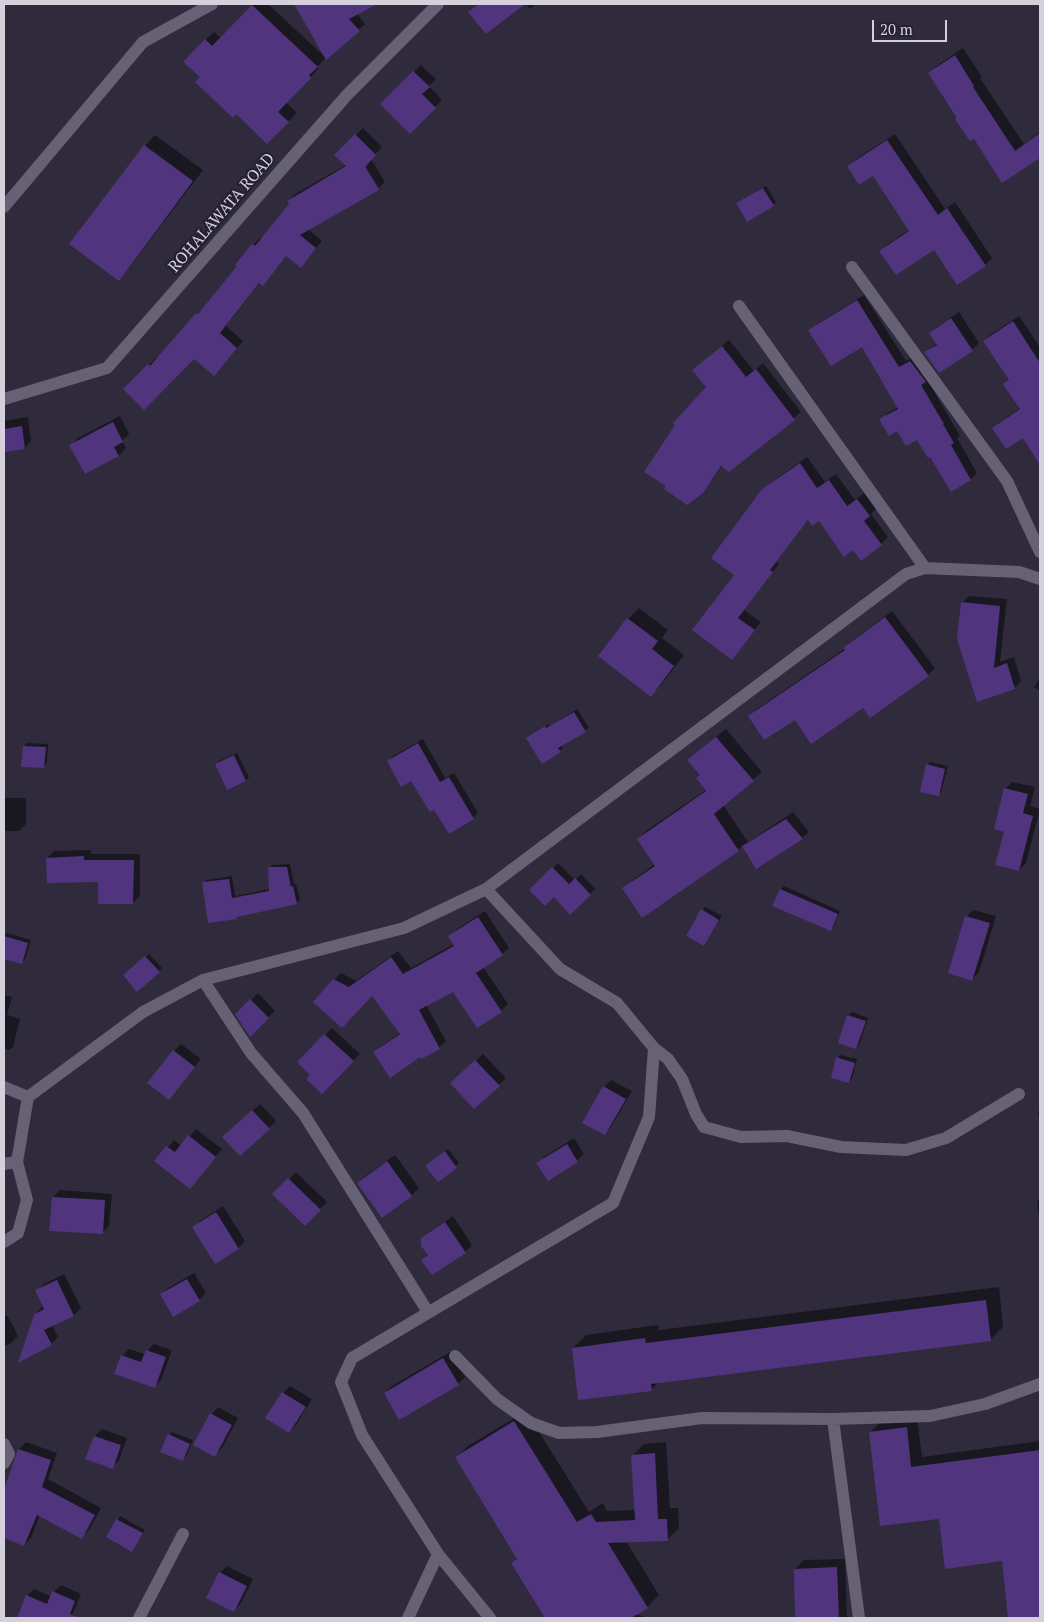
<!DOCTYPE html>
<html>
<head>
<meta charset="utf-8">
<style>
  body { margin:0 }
  #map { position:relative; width:1044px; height:1622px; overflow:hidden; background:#302b3c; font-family:"PT Serif",serif }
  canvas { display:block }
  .frame { position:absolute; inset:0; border:5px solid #d4d1dc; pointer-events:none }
  .scale { position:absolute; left:872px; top:20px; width:75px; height:22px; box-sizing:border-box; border:2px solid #d4d1dc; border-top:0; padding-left:6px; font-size:15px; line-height:18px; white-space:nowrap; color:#d4d1dc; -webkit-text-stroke:4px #262132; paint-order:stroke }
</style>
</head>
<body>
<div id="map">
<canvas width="1044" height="1622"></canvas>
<div class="frame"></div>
<div class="scale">20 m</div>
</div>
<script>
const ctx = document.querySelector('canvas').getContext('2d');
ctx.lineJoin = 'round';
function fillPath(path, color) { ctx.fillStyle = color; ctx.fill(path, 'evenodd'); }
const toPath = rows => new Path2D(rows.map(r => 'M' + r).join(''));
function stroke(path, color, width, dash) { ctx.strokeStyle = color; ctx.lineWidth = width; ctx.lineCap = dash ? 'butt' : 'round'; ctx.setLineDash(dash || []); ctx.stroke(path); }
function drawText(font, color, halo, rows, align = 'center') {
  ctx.font = font + ' "PT Serif",serif'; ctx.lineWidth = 4.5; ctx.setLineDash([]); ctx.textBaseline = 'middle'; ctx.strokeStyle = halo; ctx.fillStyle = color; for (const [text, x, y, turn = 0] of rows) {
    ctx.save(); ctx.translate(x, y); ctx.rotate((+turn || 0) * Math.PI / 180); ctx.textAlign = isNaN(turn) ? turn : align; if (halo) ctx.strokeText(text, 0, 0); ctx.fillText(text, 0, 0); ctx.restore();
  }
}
fillPath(toPath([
  [254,4,268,4,324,56,295,4,375,4,357,14,365,24,326,58,317,67,319,68,286,102,297,113,267,143,201,77,205,40,214,32,221,38],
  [526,4,536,4,530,9],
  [963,48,982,77,980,78,1024,144,1040,132,1040,156,1002,181,930,73,938,65],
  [421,65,436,79,429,86,442,100,410,132,382,104],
  [363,128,382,147,371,159,385,182,379,188,362,161,308,229,322,241,307,259,287,255,263,285,260,282,226,326,243,341,220,368,194,358,125,389,156,358,158,359,204,307,239,266,253,245,260,238,262,239,290,204,289,201,295,194,346,165,336,155],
  [895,134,945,209,955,202,992,258,985,265,934,248,881,251,888,244,909,230,873,174,849,166,856,159],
  [155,135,203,170,129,268,119,279,145,146],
  [766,186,776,202,773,205,737,203],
  [864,295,906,361,917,355,927,379,960,436,957,438,977,473,971,479,951,491,931,455,917,438,898,430,881,420,888,413,898,407,863,345,810,331,817,324],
  [959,312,979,343,972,350,926,353,937,343,930,334,937,327],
  [1019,316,1040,347,1040,458,1023,436,994,428,1000,422,1020,408,1005,384,1010,379,984,341,990,335],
  [729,340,754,371,763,363,801,412,729,471,722,466,709,484,702,492,676,425,708,387,694,370],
  [120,416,129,434,122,441,126,448,119,455,86,473,71,445,78,438],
  [28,417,31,441,25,448,4,451,4,421],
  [807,457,825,482,836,474,855,500,865,492,877,508,871,514,888,537,881,544,853,548,819,520,809,519,776,562,779,564,744,610,761,622,732,658,735,575,763,490,770,483],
  [969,596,1007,599,1000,662,1014,657,1021,681,1014,688,978,700,962,603],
  [639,608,668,630,662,638,684,655,662,684,651,695,628,619],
  [892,611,935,668,928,675,863,706,795,718,750,716,757,709,846,648,852,641],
  [1040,678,1040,691,1034,687],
  [577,709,589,728,561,745,563,748,560,751,528,738,549,724,550,726],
  [726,729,762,772,723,805,748,842,793,812,809,832,802,838,743,845,738,850,642,916,624,888,633,880,655,864,638,839,647,830,706,790,701,775,689,760],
  [423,739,445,778,454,773,478,813,473,818,449,833,434,808,412,779,388,761,393,756],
  [27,743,48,744,47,763,44,766,24,746],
  [237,753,249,777,246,780,216,764,219,761],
  [930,762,948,766,941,792,938,795,927,765],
  [1012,782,1035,787,1030,806,1040,809,1026,863,1019,870,1005,831,1005,789],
  [4,798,26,798,26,824,19,831,4,831],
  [91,850,91,854,140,854,140,895,133,903,99,881,47,858,54,851],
  [558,863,575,880,581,874,595,889,570,913,554,895,530,890],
  [290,864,294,884,296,884,300,900,296,903,239,915,237,918,203,883,207,880,232,876,235,896,270,889,269,868,272,865],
  [784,886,840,911,834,926,831,929,781,889],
  [705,907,722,916,704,945,687,935],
  [973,910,996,916,979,972,972,979,966,917],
  [485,911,509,948,502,954,483,967,508,1004,501,1011,453,991,426,1005,446,1041,439,1048,421,1056,374,1052,381,1046,400,1033,372,995,349,1020,334,980,341,973,356,981,398,951,411,968,454,944,450,937,456,930],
  [7,933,31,940,25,959,22,962,4,957,4,936],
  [149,954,162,968,159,971,128,972],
  [258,993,275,1011,250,1035,237,1014],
  [4,995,12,997,7,1015,20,1019,13,1047,9,1050,4,1049],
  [852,1012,868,1018,859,1045,856,1048,839,1042,849,1015],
  [332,1028,360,1054,322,1093,312,1075,299,1062],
  [181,1044,201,1059,169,1098,174,1051],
  [483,1054,506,1078,499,1085,452,1083],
  [840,1055,857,1059,852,1079,849,1082,837,1058],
  [611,1080,632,1091,611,1127,604,1134,604,1087],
  [260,1104,276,1121,269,1128,230,1130],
  [1040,1110,1040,1123,1038,1112],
  [196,1129,222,1149,197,1180,156,1161,174,1140,182,1146],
  [574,1138,584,1154,577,1161,538,1163,545,1156],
  [448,1149,459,1163,438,1180,430,1163],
  [395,1155,419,1188,412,1195,382,1216,358,1183,365,1176],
  [296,1172,327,1202,305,1225,274,1194],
  [60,1190,112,1194,109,1226,102,1233,53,1197],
  [1040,1198,1040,1224,1037,1201],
  [223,1206,245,1241,238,1248,215,1262,193,1228,200,1221],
  [453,1216,472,1245,465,1252,423,1260,428,1254,423,1239,430,1232],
  [194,1273,206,1293,199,1300,161,1295,168,1288],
  [64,1274,81,1308,74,1315,52,1325,58,1337,51,1344,20,1360,36,1313,44,1305,37,1291,44,1284],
  [999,1287,1003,1327,990,1340,659,1382,651,1390,573,1348,586,1335,658,1325,659,1330],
  [7,1315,18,1336,11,1343,4,1347,4,1317],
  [154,1344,172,1350,161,1380,154,1387,122,1356,129,1349,145,1354,147,1351],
  [450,1352,465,1377,458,1384,400,1418,385,1393,392,1386],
  [290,1386,312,1399,296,1425,289,1432,267,1418,283,1393],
  [218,1407,238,1418,222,1448,215,1455,212,1414],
  [526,1411,589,1512,603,1503,607,1511,635,1510,632,1456,644,1444,666,1442,670,1508,678,1508,679,1528,668,1539,626,1541,659,1595,647,1607,636,1614,647,1618,546,1618,512,1563,518,1557,456,1458,468,1446],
  [917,1417,922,1457,1040,1441,1040,1618,1009,1618,1003,1560,940,1517,870,1432,881,1422],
  [102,1429,127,1438,119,1460,112,1468,87,1459,95,1436],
  [172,1432,193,1440,186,1457,182,1460,169,1435],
  [26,1442,57,1453,48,1479,101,1508,89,1530,82,1537,40,1515,31,1538,24,1545,4,1536,4,1485,6,1486,19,1449],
  [120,1516,145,1530,132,1550,108,1537],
  [845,1559,847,1618,797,1618,795,1569,804,1560],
  [227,1566,253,1579,241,1603,234,1610,220,1573],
  [61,1585,81,1594,71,1618,23,1618,19,1616,27,1596,34,1589,52,1597,54,1592]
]), '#0007');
fillPath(toPath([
  [294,4,377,4,349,19,360,31,326,60],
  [479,4,525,4,486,34,468,12],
  [252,5,318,67,309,75,311,78,278,112,289,122,267,144,236,114,233,118,195,82,200,77,183,62,205,39,212,46],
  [955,55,974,86,973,87,1015,151,1040,133,1040,158,1002,183,974,139,970,141,955,119,957,118,928,73],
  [413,71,430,87,422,94,436,108,410,134,380,104],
  [355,134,376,155,365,167,379,190,300,235,316,248,301,268,286,256,263,286,259,283,220,333,237,348,214,376,194,359,144,410,123,389,148,364,150,366,196,313,198,314,237,266,235,265,252,244,255,246,289,204,287,201,346,166,334,155],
  [887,140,938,215,947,208,986,266,957,285,934,250,896,275,879,251,909,231,873,176,859,185,847,166],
  [144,145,193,181,119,281,69,244],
  [763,188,774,206,747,222,736,203],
  [857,300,899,367,910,361,926,382,921,385,944,424,943,424,954,443,951,445,971,480,951,492,930,457,928,458,917,440,906,446,897,431,889,436,879,419,898,409,862,347,831,366,808,330],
  [951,318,973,351,939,373,924,352,937,345,929,333],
  [1013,321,1040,363,1040,465,1023,438,1006,449,992,428,1020,409,1003,384,1009,380,983,341],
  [722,346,746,377,756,369,795,420,729,472,721,466,703,493,687,505,664,489,666,486,644,472,675,425,673,423,706,387,692,370],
  [113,422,123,442,114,447,119,456,85,474,69,445],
  [22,426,25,449,4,452,4,429],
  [800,463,817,488,829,480,847,506,857,499,870,516,864,521,882,545,861,561,853,550,844,557,819,521,812,526,808,520,770,570,773,572,738,618,755,630,732,660,692,630,734,575,711,558,762,489],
  [961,602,1000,606,994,668,1007,663,1015,689,977,702,957,639],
  [885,617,929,676,870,718,863,708,811,744,795,720,764,740,748,716,845,650,843,648],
  [627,618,658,641,652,649,674,666,651,697,598,656],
  [574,712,586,732,558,748,561,752,542,764,526,738,545,726,546,728],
  [716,737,754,781,714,814,739,851,642,918,622,888,655,866,637,839,706,791,696,778,700,775,687,760],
  [418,743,440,782,449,777,474,819,449,834,434,810,430,812,411,781,401,787,387,761],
  [23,746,46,747,44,768,21,767],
  [234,755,246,781,227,790,215,764],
  [926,764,945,769,939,796,920,792],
  [1004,788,1028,794,1023,813,1033,816,1019,871,995,865,1004,832,994,829],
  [786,819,803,839,756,869,742,846],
  [84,856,84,860,134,860,133,904,98,904,98,882,47,883,46,858],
  [268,867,287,867,291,887,293,886,297,904,237,917,237,919,208,923,202,882,229,879,232,898,269,891],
  [552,867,569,884,575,878,591,895,570,915,554,897,545,906,529,890],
  [780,889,838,914,831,931,772,906],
  [701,909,719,920,704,946,686,936],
  [965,916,990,923,972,981,948,973],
  [478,917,503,955,476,973,502,1012,477,1028,453,992,419,1010,440,1049,421,1059,420,1057,390,1078,373,1052,400,1034,372,996,342,1028,313,1002,333,979,349,987,391,957,403,974,454,946,448,936],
  [4,936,28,943,22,964,4,959],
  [145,956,160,972,137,992,123,975],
  [250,999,269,1018,250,1037,235,1014],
  [847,1015,866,1021,856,1049,838,1043],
  [324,1034,354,1061,322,1094,306,1079,310,1075,297,1062],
  [173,1050,195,1067,169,1100,147,1083],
  [836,1057,855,1063,849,1083,831,1078],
  [475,1060,500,1086,474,1109,450,1083],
  [603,1086,626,1099,605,1135,582,1123],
  [252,1110,270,1129,240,1156,222,1137],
  [188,1135,216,1157,190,1189,154,1161,166,1146,175,1152],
  [567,1144,578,1162,548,1181,536,1163],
  [445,1151,457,1168,438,1182,425,1166],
  [387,1161,412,1196,382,1218,357,1183],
  [288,1178,321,1210,305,1226,272,1194],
  [52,1197,105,1200,103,1234,49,1231],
  [216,1212,239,1249,215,1264,192,1227],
  [445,1222,466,1253,432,1275,421,1260,428,1255,421,1246,421,1238],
  [187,1279,200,1301,173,1317,160,1294],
  [57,1280,74,1316,44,1330,52,1345,18,1363,35,1312,35,1314,44,1309,35,1290],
  [986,1300,991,1341,651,1384,652,1391,578,1400,572,1348,645,1338,646,1343],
  [146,1350,166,1357,155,1388,114,1374,121,1355,141,1362],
  [443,1358,459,1385,399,1420,384,1393],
  [282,1392,306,1407,289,1433,265,1418],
  [210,1413,232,1425,215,1457,193,1445],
  [514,1421,577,1522,591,1514,596,1522,635,1520,631,1455,655,1453,658,1519,667,1519,668,1541,608,1543,648,1608,631,1618,545,1618,511,1563,517,1559,455,1457],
  [907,1427,911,1467,1040,1450,1040,1618,1008,1618,1002,1561,945,1569,939,1519,880,1526,869,1432],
  [168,1434,190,1444,183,1461,160,1452],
  [94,1436,121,1445,113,1469,85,1459],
  [18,1449,51,1460,42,1487,95,1515,82,1539,37,1515,24,1546,4,1538,4,1490],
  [116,1519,143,1533,132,1552,106,1537],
  [837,1567,839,1618,795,1618,794,1569],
  [219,1572,247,1586,234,1612,206,1598],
  [52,1591,75,1601,70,1614,79,1618,17,1618,26,1595,47,1604]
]), '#51347e');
stroke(toPath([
  [4,207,143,42,212,4],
  [852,267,1007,481,1040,552],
  [739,306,925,568],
  [4,399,107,368,347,95,438,4],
  [486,889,560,969,617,1003,654,1048,668,1059,682,1079,696,1114,704,1127,741,1137,787,1136,841,1147,906,1150,946,1138,1019,1094],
  [203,980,251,1053,303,1113,428,1312],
  [4,1087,28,1097,143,1012,203,980,404,928,486,889,906,574,925,568,1019,572,1040,579],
  [17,1162,28,1097],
  [4,1164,17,1162,27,1200,18,1233,4,1242],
  [455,1356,497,1399,531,1423,559,1433,597,1432,702,1418,833,1419,930,1416,985,1404,1040,1384],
  [833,1419,859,1618],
  [4,1444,9,1454,4,1463],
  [139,1618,183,1534],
  [408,1618,438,1554],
  [490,1618,438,1554,362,1435,341,1382,352,1358,613,1203,649,1117,654,1048]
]), '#676175', 12);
drawText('16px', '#d4d1dc', '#262132', [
  ["ROHALAWATA ROAD",222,213,-49]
]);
</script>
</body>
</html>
